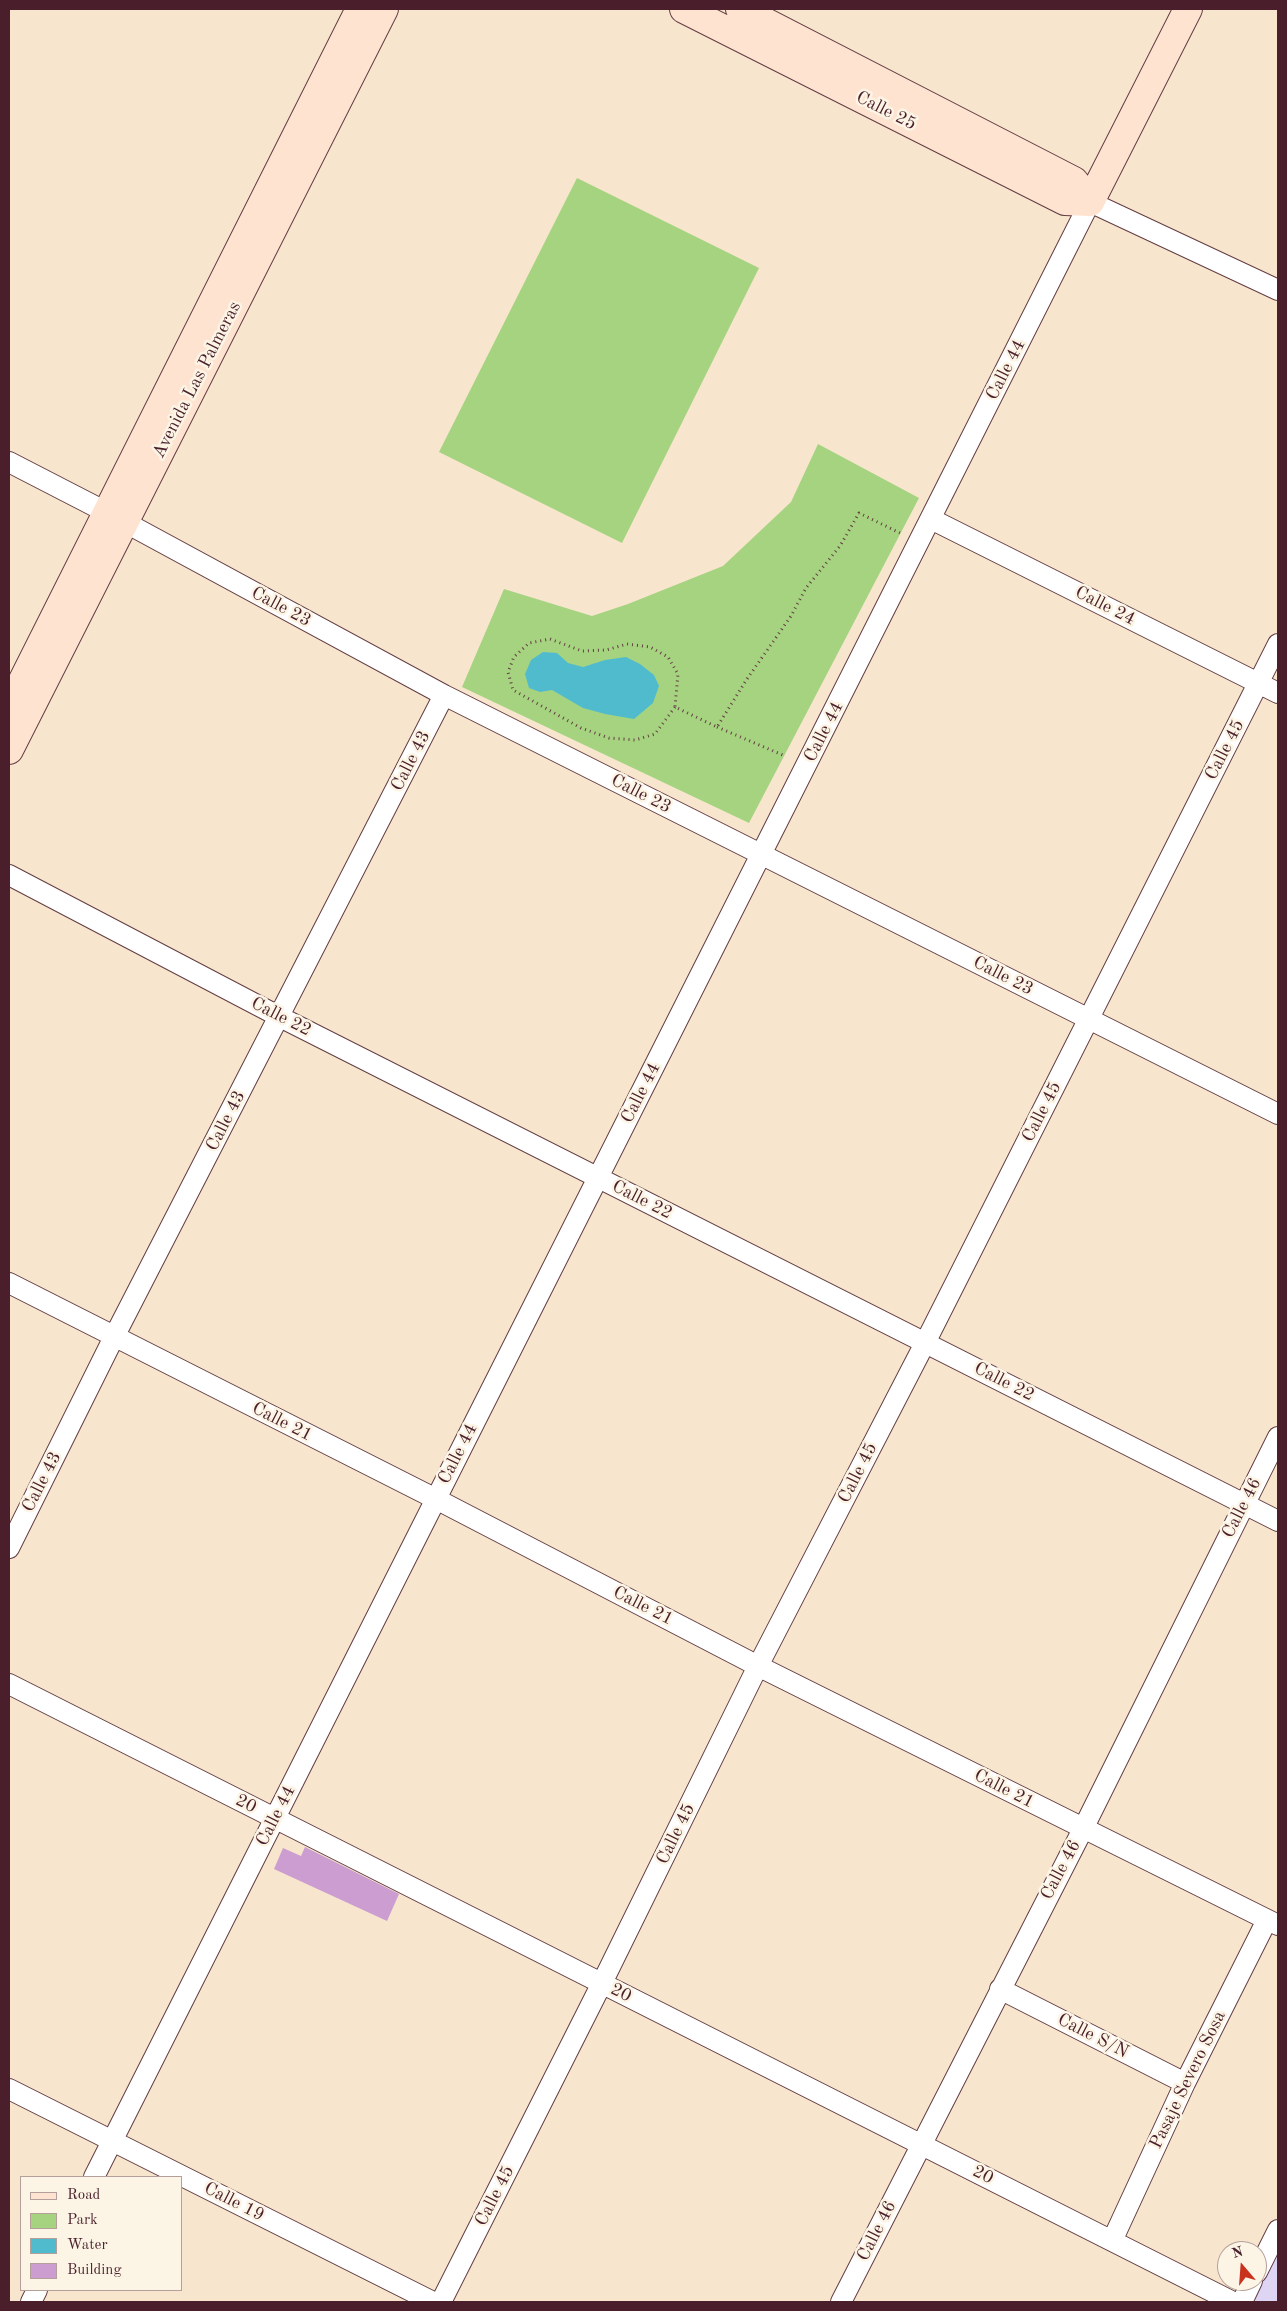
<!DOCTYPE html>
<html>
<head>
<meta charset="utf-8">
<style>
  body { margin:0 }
  #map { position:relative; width:1287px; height:2311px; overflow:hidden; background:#f7e6cd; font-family:"Old Standard TT",serif }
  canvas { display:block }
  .frame { position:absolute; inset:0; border:10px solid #4a1f2b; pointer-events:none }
  .legend { position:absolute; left:20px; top:2176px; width:162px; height:115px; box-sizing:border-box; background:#fcf5e5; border:1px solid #b59f9b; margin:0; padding:6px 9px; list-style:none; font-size:15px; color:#4a1f2b }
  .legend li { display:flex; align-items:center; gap:10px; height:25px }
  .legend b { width:25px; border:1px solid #b59f9b }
  .north { position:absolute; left:1217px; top:2241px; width:50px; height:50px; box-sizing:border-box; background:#fcf5e5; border:1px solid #b59f9b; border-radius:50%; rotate:342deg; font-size:14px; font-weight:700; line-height:20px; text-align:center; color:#4a1f2b }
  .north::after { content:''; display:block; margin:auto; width:18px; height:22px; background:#c8321e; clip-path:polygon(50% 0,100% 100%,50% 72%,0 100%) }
</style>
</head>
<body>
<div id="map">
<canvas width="1287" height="2311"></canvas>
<div class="frame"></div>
<ul class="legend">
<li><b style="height:6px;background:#fee3d1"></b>Road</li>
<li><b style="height:14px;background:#a5d380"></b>Park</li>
<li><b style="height:14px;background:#51bbce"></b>Water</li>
<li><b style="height:14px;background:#cb9dd1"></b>Building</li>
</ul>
<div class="north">N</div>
</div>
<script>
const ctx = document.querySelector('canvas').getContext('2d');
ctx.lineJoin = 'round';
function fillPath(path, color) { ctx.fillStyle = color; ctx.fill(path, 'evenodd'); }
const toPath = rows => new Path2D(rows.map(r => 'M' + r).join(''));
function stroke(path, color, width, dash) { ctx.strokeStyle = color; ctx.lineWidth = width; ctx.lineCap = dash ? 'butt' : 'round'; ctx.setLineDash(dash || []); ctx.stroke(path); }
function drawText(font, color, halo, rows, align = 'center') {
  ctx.font = font + ' "Old Standard TT",serif'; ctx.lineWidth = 5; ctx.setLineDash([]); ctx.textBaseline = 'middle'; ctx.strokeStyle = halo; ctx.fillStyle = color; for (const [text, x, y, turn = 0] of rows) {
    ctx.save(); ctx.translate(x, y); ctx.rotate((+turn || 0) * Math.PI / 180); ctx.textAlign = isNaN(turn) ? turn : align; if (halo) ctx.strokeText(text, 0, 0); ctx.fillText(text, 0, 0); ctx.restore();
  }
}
fillPath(toPath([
  [1278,2240,1278,2302,1247,2302]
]), '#ded5f5');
fillPath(toPath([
  [577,178,759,268,622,543,439,452],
  [818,444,919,498,749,823,462,687,504,589,592,616,628,604,723,566,791,502]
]), '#a5d380');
fillPath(toPath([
  [543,652,557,653,568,663,583,667,605,660,626,657,640,664,654,675,659,686,653,703,634,719,605,714,583,708,552,690,540,692,529,688,525,674,531,660]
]), '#51bbce');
fillPath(toPath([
  [305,1847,399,1894,387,1921,274,1869,283,1848,301,1856]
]), '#cb9dd1');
const street = toPath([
  [9,462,106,512,444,695,1278,1114],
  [931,519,1278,693],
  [9,875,280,1017,1278,1521],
  [9,1283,436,1499,758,1666,1278,1925],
  [9,1548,114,1337,444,695],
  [9,1684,1233,2302],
  [1000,1989,1185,2083],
  [9,2089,433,2302],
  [94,2177,1090,202,1278,290],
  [1112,2241,1185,2083,1267,1920],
  [1257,2272,1278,2230],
  [31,2302,37,2290],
  [441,2302,602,1983,758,1666,925,1343,1278,644],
  [841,2302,1083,1829,1278,1437],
  [1242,2302,1252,2281]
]);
const secondary = toPath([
  [684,9,1065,201,1090,202],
  [740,9,1074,181,1090,202],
  [1090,202,1188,9],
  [9,708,360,9],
  [9,750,384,9]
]);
stroke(street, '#643d43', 22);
stroke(secondary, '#643d43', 30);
stroke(toPath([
  [675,707,655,734,635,740,609,738,581,728,513,690,508,672,514,657,529,643,550,639,582,651,606,650,627,644,650,647,668,657,678,674,675,707,717,727,747,679,791,616,806,588,840,546,859,513,900,533],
  [717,727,785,756]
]), '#643d43', 3, [1, 4]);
stroke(street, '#fff', 20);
stroke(secondary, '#fee3d1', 28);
drawText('18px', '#4a1f2b', '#fcf5e5', [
  ["Calle 25",886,111,27],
  ["Calle 44",1006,370,-63],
  ["Avenida Las Palmeras",197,380,-63],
  ["Calle 24",1105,606,27],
  ["Calle 23",281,607,28],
  ["Calle 44",824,732,-63],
  ["Calle 45",1225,750,-63],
  ["Calle 43",411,761,-63],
  ["Calle 23",641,794,27],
  ["Calle 23",1003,976,27],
  ["Calle 22",281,1017,27],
  ["Calle 44",641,1093,-63],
  ["Calle 45",1042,1112,-63],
  ["Calle 43",226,1121,-63],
  ["Calle 22",642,1200,27],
  ["Calle 22",1004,1382,27],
  ["Calle 21",282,1422,27],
  ["Calle 44",458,1454,-63],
  ["Calle 45",858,1473,-63],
  ["Calle 43",42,1482,-63],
  ["Calle 46",1242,1508,-63],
  ["Calle 21",643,1606,27],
  ["Calle 21",1004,1789,27],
  ["20",246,1804,27],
  ["Calle 44",276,1816,-63],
  ["Calle 45",676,1834,-64],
  ["Calle 46",1061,1870,-62],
  ["20",621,1993,27],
  ["Calle S/N",1093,2036,27],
  ["Pasaje Severo Sosa",1188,2080,-64],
  ["20",983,2175,27],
  ["Calle 45",495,2196,-63],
  ["Calle 19",234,2202,27],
  ["Calle 46",877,2231,-63]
]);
</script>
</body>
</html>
